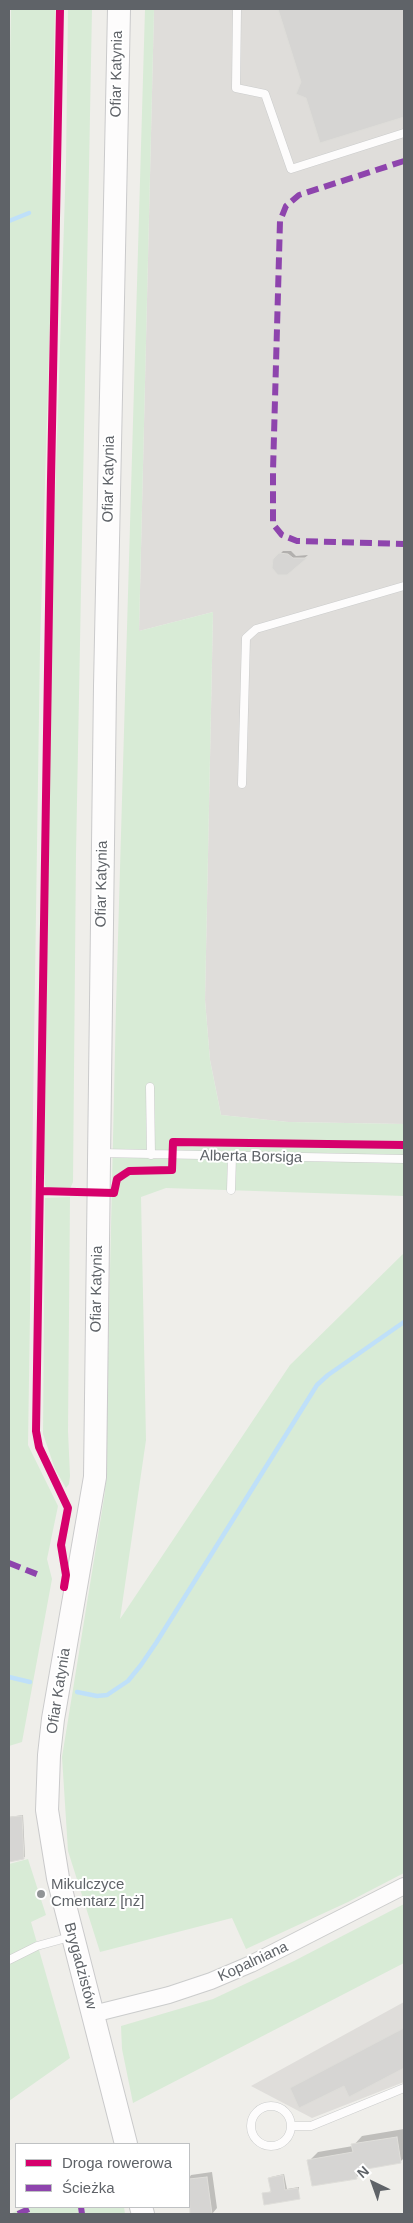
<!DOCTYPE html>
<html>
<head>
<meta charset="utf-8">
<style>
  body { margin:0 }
  #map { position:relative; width:413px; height:2223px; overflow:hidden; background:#efeeea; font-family:Arial,sans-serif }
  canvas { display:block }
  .frame { position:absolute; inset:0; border:10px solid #5f6368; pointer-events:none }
  .legend { position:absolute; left:15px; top:2143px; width:175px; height:65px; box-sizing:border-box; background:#fff; border:1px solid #bfc1c3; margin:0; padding:6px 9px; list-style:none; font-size:15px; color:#5f6368 }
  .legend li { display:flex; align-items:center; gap:10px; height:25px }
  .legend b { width:25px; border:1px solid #bfc1c3 }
  .north { position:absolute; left:348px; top:2158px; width:50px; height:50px; -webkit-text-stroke:4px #fff; paint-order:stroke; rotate:318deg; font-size:14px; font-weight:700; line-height:20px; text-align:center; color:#5f6368 }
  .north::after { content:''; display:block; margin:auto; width:18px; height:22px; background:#5f6368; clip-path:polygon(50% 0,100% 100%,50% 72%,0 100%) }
</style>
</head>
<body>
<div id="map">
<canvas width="413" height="2223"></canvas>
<div class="frame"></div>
<ul class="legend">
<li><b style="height:6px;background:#d6006c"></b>Droga rowerowa</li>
<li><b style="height:6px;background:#8e44ad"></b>Ścieżka</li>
</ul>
<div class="north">N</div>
</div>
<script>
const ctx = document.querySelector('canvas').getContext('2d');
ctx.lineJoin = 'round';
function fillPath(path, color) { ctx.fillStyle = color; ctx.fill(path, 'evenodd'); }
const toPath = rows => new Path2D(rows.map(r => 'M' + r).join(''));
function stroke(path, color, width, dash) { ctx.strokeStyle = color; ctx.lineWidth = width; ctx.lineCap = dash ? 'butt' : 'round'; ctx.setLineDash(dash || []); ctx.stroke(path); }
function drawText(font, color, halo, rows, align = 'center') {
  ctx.font = font + ' Arial,sans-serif'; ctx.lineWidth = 4; ctx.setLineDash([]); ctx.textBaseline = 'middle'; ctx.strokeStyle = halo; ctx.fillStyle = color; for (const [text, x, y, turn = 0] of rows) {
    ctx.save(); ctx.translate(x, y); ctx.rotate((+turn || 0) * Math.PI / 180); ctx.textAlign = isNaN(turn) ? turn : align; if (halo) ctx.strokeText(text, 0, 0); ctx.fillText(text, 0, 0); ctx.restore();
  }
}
fillPath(toPath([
  [154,9,404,9,404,1124,288,1122,221,1115,210,1060,205,1000,213,612,139,631],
  [404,2002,404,2082,312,2118,251,2086]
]), '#dfddda');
fillPath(toPath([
  [11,9,55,9,51,172,53,220,40,647,28,1445,58,1506,47,1559,52,1579,22,1742,9,1746,9,104],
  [68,9,92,9,76,854,73,1182,70,1189,47,1188,45,1185,44,1171,52,593,66,162],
  [145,9,154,9,139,631,213,612,404,554,213,612,205,1000,210,1060,221,1115,288,1122,404,1124,404,1196,166,1188,141,1197,146,1440,120,1619,290,1365,404,1253,404,1873,348,1902,246,1949,232,1918,100,1952,68,1851,62,1757,105,1492,116,1006],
  [70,1197,68,1431,70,1476,69,1484,66,1488,55,1469,43,1434,45,1198],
  [28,1859,46,1915,31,1922,70,2058,9,2101,9,1864],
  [404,1904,404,1963,133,2103,122,2049,121,2026,213,1999,294,1961],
  [24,2207,124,2207,125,2214,10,2214]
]), '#d8ebd6');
fillPath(toPath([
  [279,9,404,9,404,115,321,141],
  [283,551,291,551,296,556,308,555,286,574,274,560],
  [23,1815,25,1857,9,1860,9,1817],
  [404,2129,404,2158,400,2162,365,2169,356,2178,309,2161,318,2152,353,2146,362,2136],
  [212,2172,217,2208,212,2214,191,2214,189,2178,191,2175],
  [284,2174,287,2189,299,2187,299,2197,263,2194,272,2191,269,2178,271,2177]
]), '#0003');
stroke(toPath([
  [9,221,29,213],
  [9,1677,30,1682],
  [77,1692,97,1696,107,1695,128,1681,141,1665,156,1643,317,1385,328,1375,404,1322]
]), '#bfe0f9', 4.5);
const building = toPath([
  [278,9,404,9,404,117,320,143,306,98,296,94,301,82,278,9],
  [279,553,288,554,293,558,307,558,287,575,278,575,272,568,273,559,279,553],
  [22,1816,24,1859,9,1862,9,1817,22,1816],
  [404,2028,404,2068,349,2097,344,2086,299,2108,290,2088,404,2028],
  [397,2137,401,2163,355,2171,357,2179,312,2186,307,2160,353,2152,351,2144,397,2137],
  [283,2175,285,2190,298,2188,300,2199,264,2205,262,2193,271,2192,268,2178,283,2175],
  [207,2177,212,2214,190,2214,189,2179,207,2177]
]);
fillPath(building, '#d6d5d3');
stroke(building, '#deddd9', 1);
const lane = toPath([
  [237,9,236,88,265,94,291,169,404,133],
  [242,784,246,638,256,629,404,586],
  [150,1087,151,1155],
  [101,1153,404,1159],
  [231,1190,232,1157],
  [9,1960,37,1946,70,1937],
  '251 2126a20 20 0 1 1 40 0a20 20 0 1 1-40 0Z',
  [292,2126,311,2126,404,2088]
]);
const street = toPath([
  [93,2014,169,1995,211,1981,251,1964,404,1886]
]);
const secondary = toPath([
  [119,9,105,686,95,1477,53,1719,49,1755,47,1810,58,1878,126,2144],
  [141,2207,143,2214]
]);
stroke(lane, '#cbcccc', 9);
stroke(street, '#cbcccc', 18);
stroke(secondary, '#cacacb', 24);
stroke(lane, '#fdfcfc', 8);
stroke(street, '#fdfcfc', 16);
stroke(secondary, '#fdfcfc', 22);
stroke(toPath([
  [404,161,299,195,286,206,280,221,273,471,273,524,282,535,297,541,404,544],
  [9,1563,39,1575],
  [81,2207,82,2214],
  [18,2214,33,2207]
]), '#8e44ad', 6, [12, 6]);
stroke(toPath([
  [60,9,51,479,36,1431,39,1447,68,1508,61,1545,66,1575,64,1587],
  [40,1191,114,1193,117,1179,129,1171,172,1170,173,1142,404,1145]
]), '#d6006c', 8);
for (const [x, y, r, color] of [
  [41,1894,5,"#919496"]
]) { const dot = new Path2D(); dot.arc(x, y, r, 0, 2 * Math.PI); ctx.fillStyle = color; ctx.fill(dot); stroke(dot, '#fff', 2); }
drawText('15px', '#5f6368', '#fff', [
  ["Ofiar Katynia",117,74,-89],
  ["Ofiar Katynia",109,479,-89],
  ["Ofiar Katynia",102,884,-89],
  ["Alberta Borsiga",251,1157,1],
  ["Ofiar Katynia",97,1289,-89],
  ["Ofiar Katynia",59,1691,-81],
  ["Kopalniana",253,1962,-25],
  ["Brygadzistów",80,1966,75]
]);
drawText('15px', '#5f6368', '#fff', [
  ["Mikulczyce",51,1885],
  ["Cmentarz [nż]",51,1902]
], 'left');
</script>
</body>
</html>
